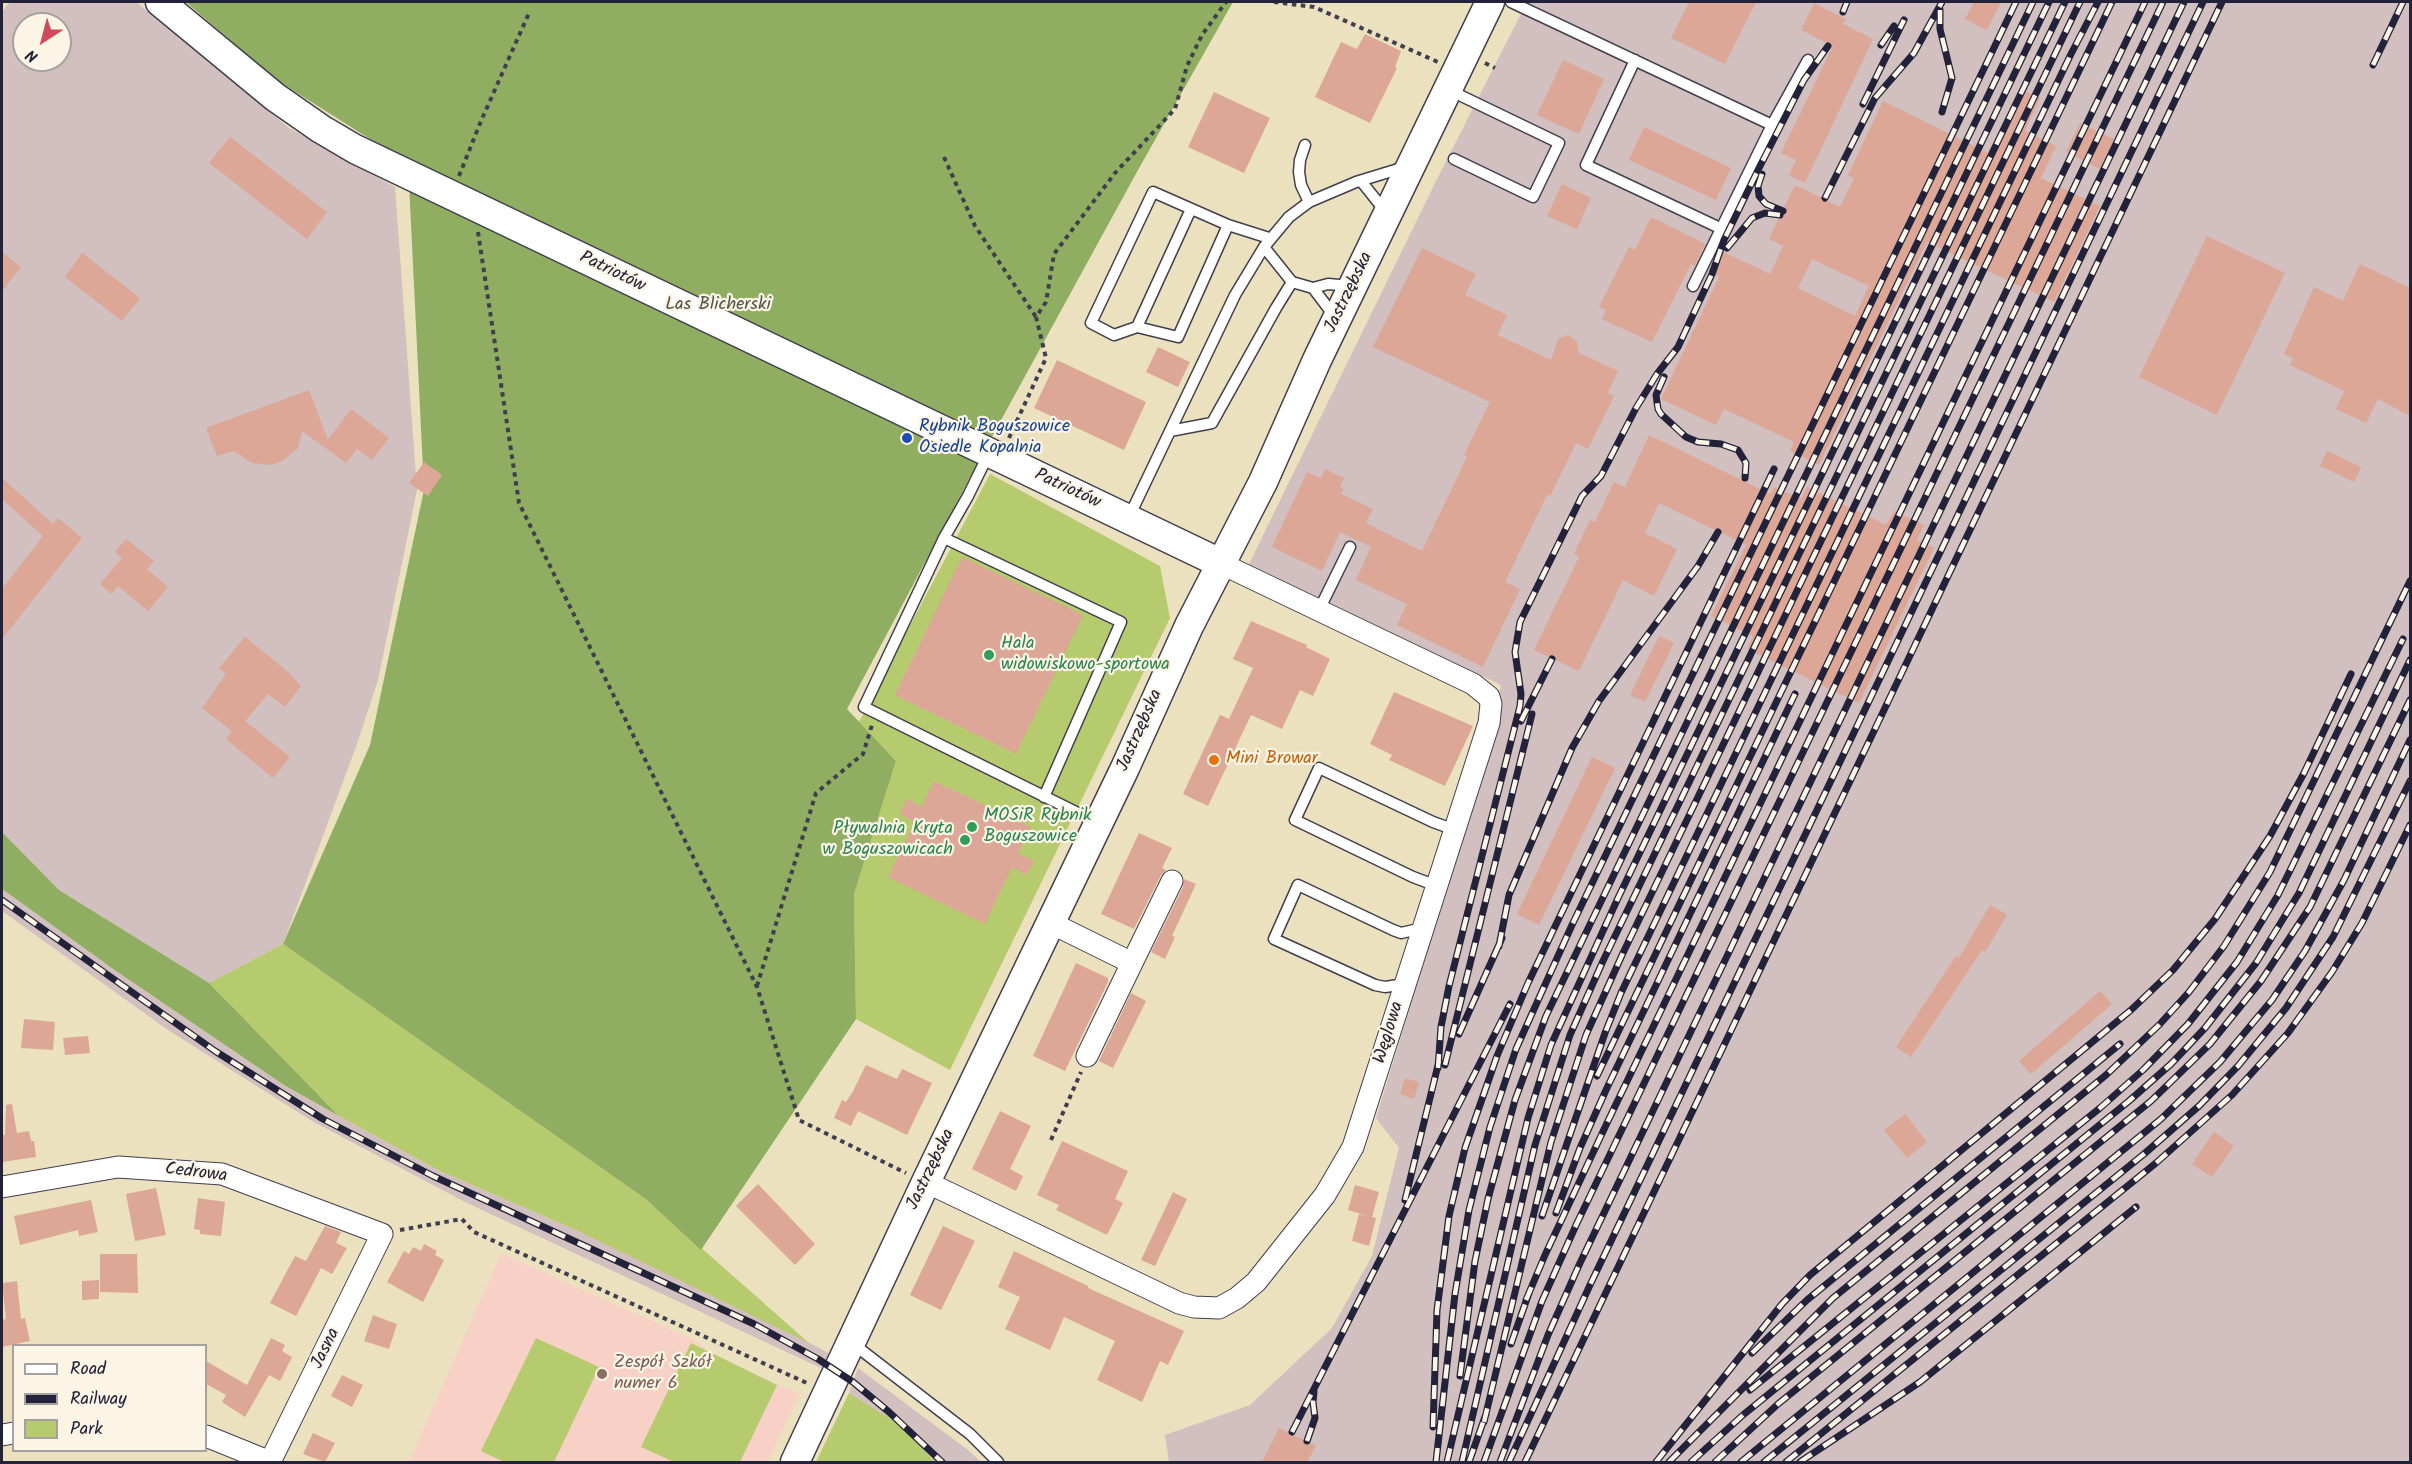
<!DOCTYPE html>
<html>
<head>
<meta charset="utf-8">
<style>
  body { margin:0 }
  #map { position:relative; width:2412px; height:1464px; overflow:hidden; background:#ebe1be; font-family:Kalam,sans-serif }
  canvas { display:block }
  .frame { position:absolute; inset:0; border:3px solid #22223b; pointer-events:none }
  .legend { position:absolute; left:12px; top:1344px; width:195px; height:108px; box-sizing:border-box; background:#fcf5e5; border:2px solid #a5a1a1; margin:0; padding:8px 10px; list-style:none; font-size:18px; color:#22223b }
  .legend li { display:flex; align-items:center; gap:12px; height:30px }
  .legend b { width:30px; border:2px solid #a5a1a1 }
  .north { position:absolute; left:12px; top:12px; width:60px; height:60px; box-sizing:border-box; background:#fcf5e5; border:2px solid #a5a1a1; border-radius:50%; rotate:216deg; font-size:16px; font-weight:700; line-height:24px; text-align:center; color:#22223b }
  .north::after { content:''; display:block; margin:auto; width:21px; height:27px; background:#d1495b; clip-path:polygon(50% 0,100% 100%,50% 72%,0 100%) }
</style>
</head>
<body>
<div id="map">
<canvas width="2412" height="1464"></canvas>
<div class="frame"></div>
<ul class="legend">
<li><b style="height:8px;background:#fff"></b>Road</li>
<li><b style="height:8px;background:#22223b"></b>Railway</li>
<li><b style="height:16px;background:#b6ca6e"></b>Park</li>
</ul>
<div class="north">N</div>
</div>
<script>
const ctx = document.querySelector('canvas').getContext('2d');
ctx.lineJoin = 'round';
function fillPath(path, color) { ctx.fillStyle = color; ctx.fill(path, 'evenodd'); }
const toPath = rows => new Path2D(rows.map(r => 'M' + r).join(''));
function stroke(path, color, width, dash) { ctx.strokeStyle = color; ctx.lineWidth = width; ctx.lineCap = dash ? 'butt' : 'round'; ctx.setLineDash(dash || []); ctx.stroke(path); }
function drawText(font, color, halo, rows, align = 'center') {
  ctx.font = font + ' Kalam,sans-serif'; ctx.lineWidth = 4.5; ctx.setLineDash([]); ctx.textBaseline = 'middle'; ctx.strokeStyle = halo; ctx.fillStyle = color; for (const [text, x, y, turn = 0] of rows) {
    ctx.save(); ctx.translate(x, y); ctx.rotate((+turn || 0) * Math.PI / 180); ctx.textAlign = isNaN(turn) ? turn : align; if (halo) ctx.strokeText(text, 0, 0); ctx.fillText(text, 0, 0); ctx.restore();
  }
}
fillPath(toPath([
  [501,1253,694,1340,713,1354,799,1394,768,1462,409,1462]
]), '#f7d1c6');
fillPath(toPath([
  [10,2,136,2,289,128,395,187,417,490,378,680,357,744,283,944,209,983,59,890,2,832,2,12],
  [24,24,60,24,60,60,24,60],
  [1527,2,2410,2,2410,1462,1169,1462,1165,1435,1250,1405,1332,1328,1372,1256,1399,1148,1376,1118,1488,752,1501,685,1249,564,1436,181],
  [2,889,116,971,284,1085,339,1116,440,1171,574,1229,780,1327,830,1354,821,1368,465,1202,312,1121,168,1030,2,911],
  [858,1368,968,1450,981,1462,935,1462,905,1428,849,1393]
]), '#d2bfbf');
fillPath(toPath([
  [990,474,1160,566,1170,618,950,1070,856,1019,854,894,896,761,859,722],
  [283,944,647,1200,809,1343,574,1229,440,1171,339,1116,209,983],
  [536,1338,599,1367,554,1462,504,1462,481,1451],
  [691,1343,777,1385,740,1462,674,1462,641,1447],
  [849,1393,905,1428,935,1462,816,1462]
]), '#b6ca6e');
fillPath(toPath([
  [186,2,1233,2,1138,170,989,442,847,709,896,761,854,894,856,1019,701,1250,647,1200,283,944,370,745,424,490,408,163,275,79],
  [2,832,59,890,209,983,339,1116,284,1085,116,971,2,889]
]), '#90ae61');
fillPath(toPath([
  [1689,2,1756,2,1725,64,1671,38],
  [1974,2,2001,2,1987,30,1965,19],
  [1814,3,1846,19,1843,24,1873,39,1805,183,1789,175,1796,160,1781,153,1833,46,1801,30],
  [1365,34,1401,51,1395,67,1397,68,1370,123,1315,97,1341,42,1357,49],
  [1563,60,1604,79,1579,134,1537,115],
  [2023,90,2040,98,2025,131,2056,146,2041,178,2100,206,2054,302,1927,242,1819,465,1790,451,1794,442,1724,409,1716,425,1661,399,1719,277,1708,272,1719,250,1770,274,1783,246,1769,239,1795,185,1840,207,1854,178,1848,175,1883,101,1992,155],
  [1812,259,1869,286,1855,316,1798,288],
  [1214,92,1270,118,1244,173,1188,147],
  [2080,123,2118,141,2104,171,2066,152],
  [1644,127,1731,168,1716,200,1629,160],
  [230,137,327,212,307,239,209,163],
  [1562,184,1591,198,1577,229,1547,216],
  [1651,217,1705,244,1695,266,1691,264,1652,342,1602,319,1606,310,1599,307,1629,247,1635,250],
  [2207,236,2285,273,2217,415,2139,377],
  [1422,248,1476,274,1465,295,1507,315,1498,335,1551,360,1558,339,1568,335,1577,342,1579,353,1618,371,1608,393,1614,396,1588,449,1576,443,1550,496,1547,495,1505,582,1520,589,1483,667,1397,625,1407,604,1356,580,1371,547,1340,532,1322,571,1272,547,1307,472,1321,478,1325,469,1344,478,1340,487,1344,489,1341,494,1373,509,1366,523,1422,551,1467,457,1464,455,1490,402,1373,347],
  [2,252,21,267,2,291],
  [82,253,140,298,122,321,65,277],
  [2360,264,2410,288,2410,416,2378,399,2366,423,2336,409,2344,391,2290,365,2293,358,2284,354,2314,287,2343,301],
  [1158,347,1190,362,1178,387,1146,372],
  [1057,360,1146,402,1124,450,1034,408],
  [309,390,328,440,351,409,389,438,372,460,357,449,346,463,302,431,298,448,282,461,270,465,252,463,234,451,217,456,206,428],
  [1649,435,1770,494,1774,487,1801,499,1807,487,1886,525,1894,511,1924,525,1917,540,1934,548,1859,703,1747,649,1753,636,1711,616,1746,545,1659,503,1645,533,1677,549,1654,596,1623,580,1579,671,1534,650,1579,557,1574,554,1590,520,1595,522,1614,482,1625,487],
  [2327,451,2361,467,2354,482,2320,466],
  [424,462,442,475,428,496,409,483],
  [2,478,53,524,58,518,82,538,2,639,2,589,43,536,2,499],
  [126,539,154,561,147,569,168,587,148,611,118,586,111,594,100,584,122,558,115,552],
  [962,557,1083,615,1016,754,895,695],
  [1251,621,1307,645,1306,647,1330,659,1313,696,1300,690,1282,729,1251,715,1208,806,1183,794,1220,715,1229,719,1253,668,1233,659],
  [1659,636,1674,643,1645,702,1630,695],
  [245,637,287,671,301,686,285,707,268,694,245,721,290,757,273,778,226,739,232,731,202,708,226,674,219,668],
  [1394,692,1473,726,1445,786,1389,760,1392,755,1370,744],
  [1592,757,1615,768,1539,925,1517,914],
  [934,781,1031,827,1018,853,1034,861,1027,875,1012,867,985,924,888,877,915,822,900,814,907,799,922,807],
  [1139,833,1172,848,1162,868,1166,870,1161,875,1134,929,1101,914],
  [1184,879,1196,884,1172,936,1175,937,1165,959,1151,952,1183,887],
  [1990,905,2007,915,1985,952,1982,950,1911,1057,1896,1047,1956,956,1959,958],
  [1076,963,1108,978,1108,982,1065,1071,1033,1056],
  [2100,991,2112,1004,2031,1074,2019,1061],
  [1131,993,1146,1001,1113,1068,1099,1061],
  [24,1019,55,1022,53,1050,21,1048],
  [88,1036,90,1053,65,1055,63,1038],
  [866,1065,897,1079,902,1069,932,1083,907,1135,858,1111,851,1126,834,1118,842,1100,846,1102,852,1093],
  [1405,1078,1419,1082,1414,1099,1400,1094],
  [12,1104,17,1133,29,1131,31,1141,34,1141,36,1157,2,1162,2,1135,5,1135,6,1105],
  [1000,1111,1031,1126,1010,1169,1023,1176,1016,1191,972,1169],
  [1905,1114,1927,1142,1907,1158,1884,1130],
  [2214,1132,2234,1146,2212,1177,2192,1164],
  [1062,1141,1128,1171,1115,1199,1123,1203,1107,1235,1056,1210,1059,1205,1037,1195],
  [758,1184,815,1244,795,1265,736,1206],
  [1355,1185,1379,1192,1372,1217,1376,1218,1369,1246,1352,1241,1359,1214,1368,1216,1348,1210],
  [156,1188,166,1235,135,1241,126,1194],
  [1173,1192,1187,1199,1155,1266,1141,1260],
  [198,1198,225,1202,221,1236,200,1234,200,1230,194,1229],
  [91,1200,98,1232,79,1236,78,1230,20,1245,14,1216],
  [325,1226,341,1232,336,1243,347,1248,332,1274,321,1268,296,1316,270,1303,295,1256,306,1261],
  [943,1226,975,1241,941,1310,910,1295],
  [424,1244,437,1251,435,1255,444,1260,423,1302,387,1282,404,1251,409,1254,413,1247,421,1251],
  [1014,1251,1088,1286,1088,1288,1184,1331,1168,1365,1160,1361,1142,1402,1097,1380,1115,1341,1064,1317,1050,1350,1005,1329,1020,1297,998,1287],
  [100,1254,137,1254,138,1293,100,1292],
  [99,1280,99,1299,82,1300,82,1281],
  [17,1281,21,1319,25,1318,30,1341,2,1347,2,1320,6,1319,2,1283],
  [373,1315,397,1324,389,1349,364,1341],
  [271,1338,285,1345,282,1351,292,1357,280,1381,269,1375,245,1417,222,1402,226,1395,206,1384,206,1361,247,1385],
  [342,1375,363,1385,352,1407,331,1396],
  [1279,1428,1316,1446,1307,1462,1262,1462],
  [313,1433,335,1443,325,1462,303,1454]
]), '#dca796');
const lane = toPath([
  [1511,2,1772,125],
  [1635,60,1586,165,1722,229],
  [1449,90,1559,143,1533,197,1454,159],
  [1305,145,1300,160,1299,172,1301,185,1309,202],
  [1361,181,1385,211],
  [1228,225,1178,337,1137,327,1114,335,1091,323,1153,192,1228,225,1269,238],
  [1693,286,1772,125,1808,60],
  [1313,288,1328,284,1351,286],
  [1335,317,1313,288,1292,282,1264,247,1289,217,1309,202,1356,182,1405,167],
  [1137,327,1191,209],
  [1170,431,1212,423,1276,308,1292,282],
  [989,453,968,496,944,538,864,707,1098,823],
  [1128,519,1235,295,1264,247],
  [944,538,1121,622,1044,797],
  [1319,610,1350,547],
  [1437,886,1413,877,1295,820,1319,768,1433,822,1455,830],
  [1405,984,1385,987,1375,985,1274,939,1298,885,1393,930,1401,933,1423,928],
  [852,1343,970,1434,998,1462]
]);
const street = toPath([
  [1051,923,1132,963,1087,1056],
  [1132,963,1172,881],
  [926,1182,1179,1303,1194,1307,1219,1308,1237,1298,1256,1282,1325,1195,1353,1147,1489,723,1491,704,1489,697,1473,684,1220,563],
  [2,1187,118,1167,222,1174,382,1234,270,1462],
  [2,1435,14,1433],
  [206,1436,270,1462]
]);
const secondary = toPath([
  [160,2,275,97,321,129,355,149,1220,563],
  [795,1462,926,1182,1125,768,1189,626,1263,482,1317,360,1490,2]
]);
stroke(lane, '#403f4f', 13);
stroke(street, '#403f4f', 23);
stroke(secondary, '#403f4f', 31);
stroke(toPath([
  [1274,2,1314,7,1438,62],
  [1485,63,1495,68],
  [944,157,975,226,1036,317],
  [459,176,481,121,529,13],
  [478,232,519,503,757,987,799,1120,906,1173],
  [1009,438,1046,358,1036,317,1046,302,1054,254,1115,173,1175,109,1187,66,1202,35,1226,2],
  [757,986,816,793,863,754,872,725],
  [1051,1140,1081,1072],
  [400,1230,462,1219,474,1232,809,1384]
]), '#403f4f', 4, [4.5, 4.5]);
stroke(lane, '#fff', 10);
stroke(street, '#fff', 21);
stroke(secondary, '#fff', 28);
const rail = toPath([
  [1940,10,1940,29,1952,78,1942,112],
  [1843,12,1847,2],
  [1881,45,1894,26],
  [2373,65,2403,2],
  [1863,104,1904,20],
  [1762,174,1758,186,1759,196,1766,204,1783,211],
  [1825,198,1875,98,1914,53,1942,2],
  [1727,248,1752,218,1765,213,1780,215],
  [1664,377,1656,395,1658,409,1661,414,1686,437,1698,442,1721,444,1738,450,1746,463,1745,478],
  [1521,721,1552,659],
  [2,900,215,1051,323,1119,433,1176,754,1324,818,1359,853,1382,889,1412,942,1462],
  [1499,946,1509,895,1572,748,1599,701,1698,566,1718,532],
  [1459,1034,1502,938],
  [1445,1065,1532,714],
  [1438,1068,1441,1027,1449,986,1520,706,1521,694,1515,652,1520,622,1582,496,1601,476,1636,408,1657,374,1678,347,1712,274,1724,240,1758,170,1804,80,1828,46],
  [1597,1076,2112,2],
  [1405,1200,1439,1061],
  [1556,1213,1580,1148,1606,1090,1795,694],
  [1542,1216,1605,1033,1621,993,2071,54,2098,2],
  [1526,1300,1545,1255,1607,1123,2145,2],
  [1511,1344,1529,1293],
  [1752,1353,1807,1300,2120,1044],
  [1460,1376,1475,1261,1488,1199,1515,1100,1546,1016,2033,2],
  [1750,1390,2100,1108,2143,1070,2188,1024,2237,962,2278,895,2403,639],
  [1484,1422,1551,1142,1586,1035,1623,953,2080,2],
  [1433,1427,1437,1310,1449,1216,1465,1148,1497,1056,1528,983,1774,469],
  [1292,1432,1510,1004],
  [1307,1441,1315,1418,1313,1402,1314,1392],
  [1436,1462,1455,1294,1469,1210,1490,1127,1516,1049,1572,925,2016,2],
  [1447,1462,1528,1118,1551,1045,1618,898,2049,2],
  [1462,1462,1535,1145,1570,1035,1603,961,2065,2],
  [1469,1462,1486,1414],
  [1484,1462,1542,1301,1577,1223,2163,2],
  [1500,1462,1548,1335,1580,1263,2184,2],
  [1509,1462,1590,1285,2203,2],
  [1525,1462,2222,2],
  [1656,1462,1782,1304,1810,1275,2131,1010,2173,970,2215,919,2270,836,2304,773,2351,674],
  [1669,1462,1833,1298,2106,1075,2159,1025,2189,992,2224,946,2270,872,2410,581],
  [1691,1462,1743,1415,2129,1101,2171,1064,2205,1028,2256,963,2299,893,2410,660],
  [1715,1462,1778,1404,2151,1101,2210,1044,2261,981,2310,907,2410,700],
  [1741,1462,2161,1119,2220,1062,2272,1000,2305,951,2344,880,2410,740],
  [1764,1462,2144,1154,2199,1106,2238,1066,2286,1008,2333,937,2410,781],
  [1786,1462,2156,1163,2232,1095,2288,1033,2332,972,2362,923,2410,825],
  [1800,1462,1920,1382,2136,1207]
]);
stroke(rail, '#22223b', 7);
stroke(rail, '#fcf5e5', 4.5, [14]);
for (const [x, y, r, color] of [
  [907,438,6,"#1a4fb4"],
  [989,655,6,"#2e9e5b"],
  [1214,760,6,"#e8710a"],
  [972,827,6,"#2e9e5b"],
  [965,840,6,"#2e9e5b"],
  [602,1374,6,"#8d6e63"]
]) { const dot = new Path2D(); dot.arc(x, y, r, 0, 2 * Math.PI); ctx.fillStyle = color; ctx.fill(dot); stroke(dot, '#fcf5e5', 2); }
drawText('18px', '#22223b', '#fcf5e5', [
  ["Patriotów",612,273,26],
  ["Jastrzębska",1350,293,-64],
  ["Patriotów",1067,490,25],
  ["Jastrzębska",1141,731,-66],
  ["Węglowa",1390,1033,-73],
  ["Jastrzębska",932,1170,-64],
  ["Cedrowa",196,1174,7],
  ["Jasna",327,1349,-64]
]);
drawText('18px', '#4e544a', '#fcf5e5', [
  ["Las Blicherski",718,306]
]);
drawText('18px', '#164399', '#fcf5e5', [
  ["Rybnik Boguszowice",919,428],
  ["Osiedle Kopalnia",919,449]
], 'left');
drawText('18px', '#27864d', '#fcf5e5', [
  ["Hala",1001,645],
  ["widowiskowo-sportowa",1001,666],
  ["MOSiR Rybnik",984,817],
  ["Boguszowice",984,838],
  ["Pływalnia Kryta",953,830,"right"],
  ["w Boguszowicach",953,851,"right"]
], 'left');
drawText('18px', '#c56008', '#fcf5e5', [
  ["Mini Browar",1226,760]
], 'left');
drawText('18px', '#785e54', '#fcf5e5', [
  ["Zespół Szkół",614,1364],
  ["numer 6",614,1385]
], 'left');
</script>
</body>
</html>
